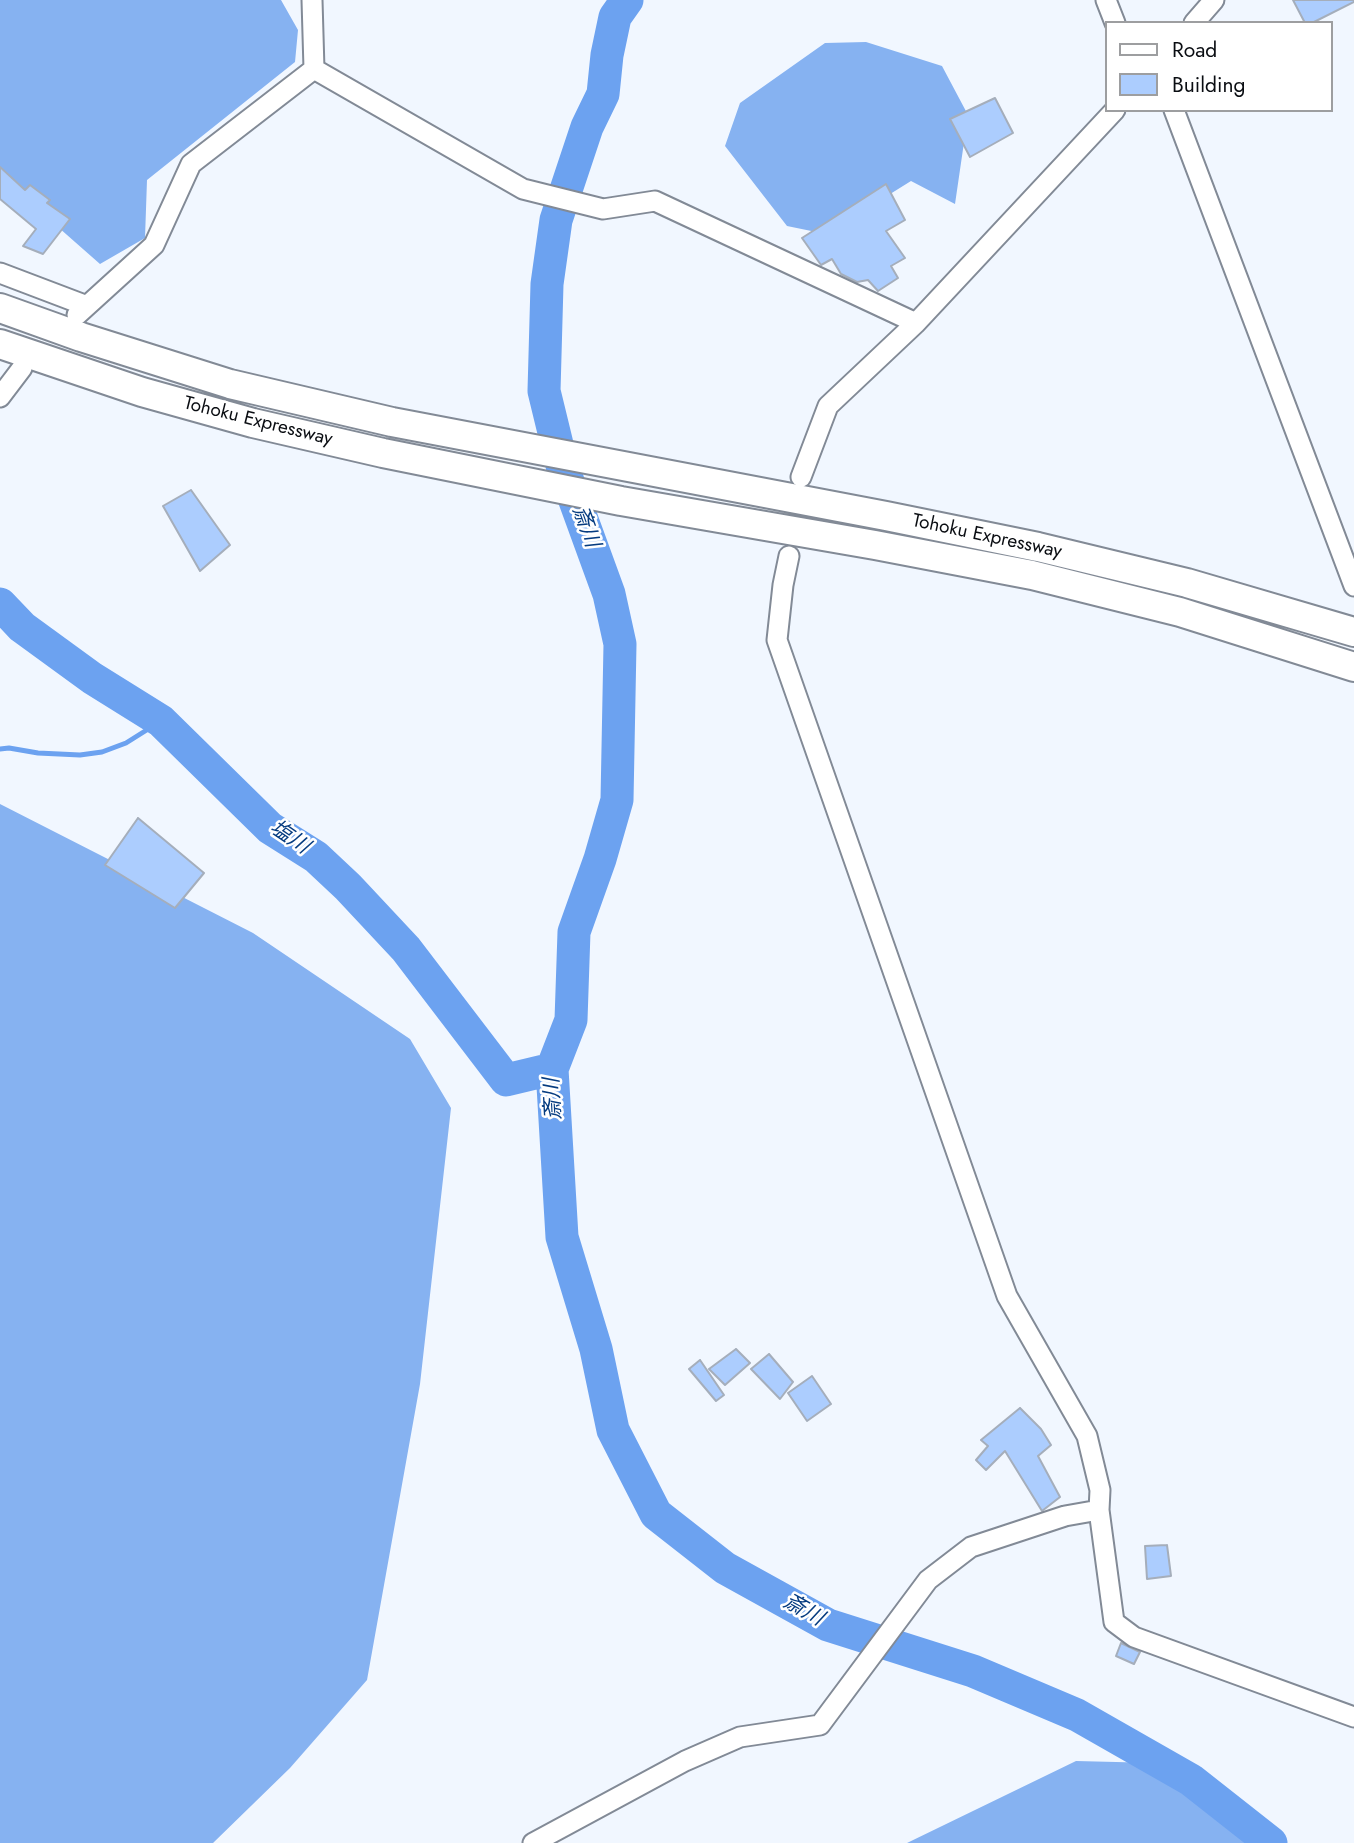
<!DOCTYPE html>
<html>
<head>
<meta charset="utf-8">
<style>
  body { margin:0 }
  #map { position:relative; width:1354px; height:1843px; overflow:hidden; background:#f1f7ff; font-family:Jost,sans-serif }
  canvas { display:block }
  .legend { position:absolute; left:1105px; top:21px; width:228px; height:91px; box-sizing:border-box; background:#fff; border:2px solid #9d9ea0; margin:0; padding:9px 12px; list-style:none; font-size:21px; color:#0a0d12 }
  .legend li { display:flex; align-items:center; gap:14px; height:35px }
  .legend b { width:35px; border:2px solid #9d9ea0 }
</style>
</head>
<body>
<div id="map">
<canvas width="1354" height="1843"></canvas>
<ul class="legend">
<li><b style="height:9px;background:#fff"></b>Road</li>
<li><b style="height:19px;background:#accdfe"></b>Building</li>
</ul>
</div>
<script>
const ctx = document.querySelector('canvas').getContext('2d');
ctx.lineJoin = 'round';
function fillPath(path, color) { ctx.fillStyle = color; ctx.fill(path, 'evenodd'); }
const toPath = rows => new Path2D(rows.map(r => 'M' + r).join(''));
function stroke(path, color, width, dash) { ctx.strokeStyle = color; ctx.lineWidth = width; ctx.lineCap = dash ? 'butt' : 'round'; ctx.setLineDash(dash || []); ctx.stroke(path); }
function drawText(font, color, halo, rows, align = 'center') {
  ctx.font = font + ' Jost,"Noto Sans JP",sans-serif'; ctx.lineWidth = 5; ctx.setLineDash([]); ctx.textBaseline = 'middle'; ctx.strokeStyle = halo; ctx.fillStyle = color; for (const [text, x, y, turn = 0] of rows) {
    ctx.save(); ctx.translate(x, y); ctx.rotate((+turn || 0) * Math.PI / 180); ctx.textAlign = isNaN(turn) ? turn : align; if (halo) ctx.strokeText(text, 0, 0); ctx.fillText(text, 0, 0); ctx.restore();
  }
}
fillPath(toPath([
  [0,0,281,0,298,30,295,62,147,180,145,238,100,264,0,176],
  [866,42,942,66,968,115,955,204,911,181,826,234,787,226,725,146,740,103,825,43],
  [0,804,253,933,410,1039,451,1108,420,1384,367,1680,290,1768,213,1843,0,1843],
  [1076,1761,1156,1763,1275,1834,1279,1843,907,1843]
]), '#86b2f1');
stroke(toPath([
  [0,749,9,748,38,753,80,755,102,752,126,743,161,721]
]), '#6ca2f0', 5);
stroke(toPath([
  [627,0,615,17,607,55,603,94,587,127,556,220,547,284,544,391,562,465,609,594,620,644,617,800,600,859,574,932,571,1020,552,1069,562,1237,596,1349,613,1430,656,1514,725,1568,828,1625,973,1671,1077,1715,1191,1780,1271,1843],
  [0,604,22,627,92,678,161,721,270,828,316,857,348,887,406,949,506,1080,552,1069]
]), '#6ca2f0', 33);
const building = toPath([
  [1293,0,1354,0,1354,2,1312,23,1305,23,1293,0],
  [995,98,1013,133,970,157,950,119,995,98],
  [0,167,25,190,30,185,50,200,47,203,70,219,43,254,23,246,36,229,0,199,0,167],
  [886,184,905,220,886,231,905,258,891,266,898,278,878,291,868,280,857,282,841,274,832,259,821,265,802,238,886,184],
  [191,490,230,545,200,571,163,506,191,490],
  [138,818,204,873,175,908,105,865,138,818],
  [736,1349,750,1363,725,1385,709,1369,736,1349],
  [769,1354,793,1382,780,1399,751,1369,769,1354],
  [700,1360,724,1395,716,1401,689,1369,700,1360],
  [812,1376,831,1404,807,1421,788,1393,812,1376],
  [1020,1408,1041,1429,1051,1445,1038,1456,1060,1497,1042,1511,1005,1451,986,1470,976,1460,988,1446,981,1440,1020,1408],
  [1167,1545,1171,1576,1147,1579,1145,1546,1167,1545],
  [1121,1643,1140,1652,1134,1664,1116,1656,1121,1643]
]);
fillPath(building, '#accdfe');
stroke(building, '#a5aebb', 2);
const minor = toPath([
  [312,0,314,69],
  [1106,0,1115,23],
  [1194,23,1214,0],
  [314,69,523,189,603,209,655,201,916,323],
  [1174,110,1354,586],
  [0,273,87,306],
  [77,315,154,245,191,164,314,69],
  [0,397,22,368],
  [801,477,828,406,916,323,1115,110],
  [789,556,783,585,777,640,1007,1296,1087,1436,1100,1490,1099,1510,1114,1622,1134,1637,1354,1717],
  [533,1843,685,1761,740,1737,820,1725,928,1580,971,1547,1065,1516,1099,1510]
]);
const highway = toPath([
  [0,308,81,337,230,384,392,422,886,516,1038,547,1187,583,1354,632],
  [0,344,142,392,253,423,383,453,621,501,875,545,1032,575,1180,612,1354,667]
]);
stroke(minor, '#828a96', 23);
stroke(highway, '#828a96', 32);
stroke(minor, '#fff', 19);
stroke(highway, '#fff', 28);
drawText('19px', '#0a0d12', '#fff', [
  ["Tohoku Expressway",258,422,14],
  ["Tohoku Expressway",987,537,12]
]);
drawText('italic 21px', '#063c80', '#fff', [
  ["斎川",585,527,70],
  ["塩川",289,838,34],
  ["斎川",554,1099,-93],
  ["斎川",803,1611,29]
]);
</script>
</body>
</html>
